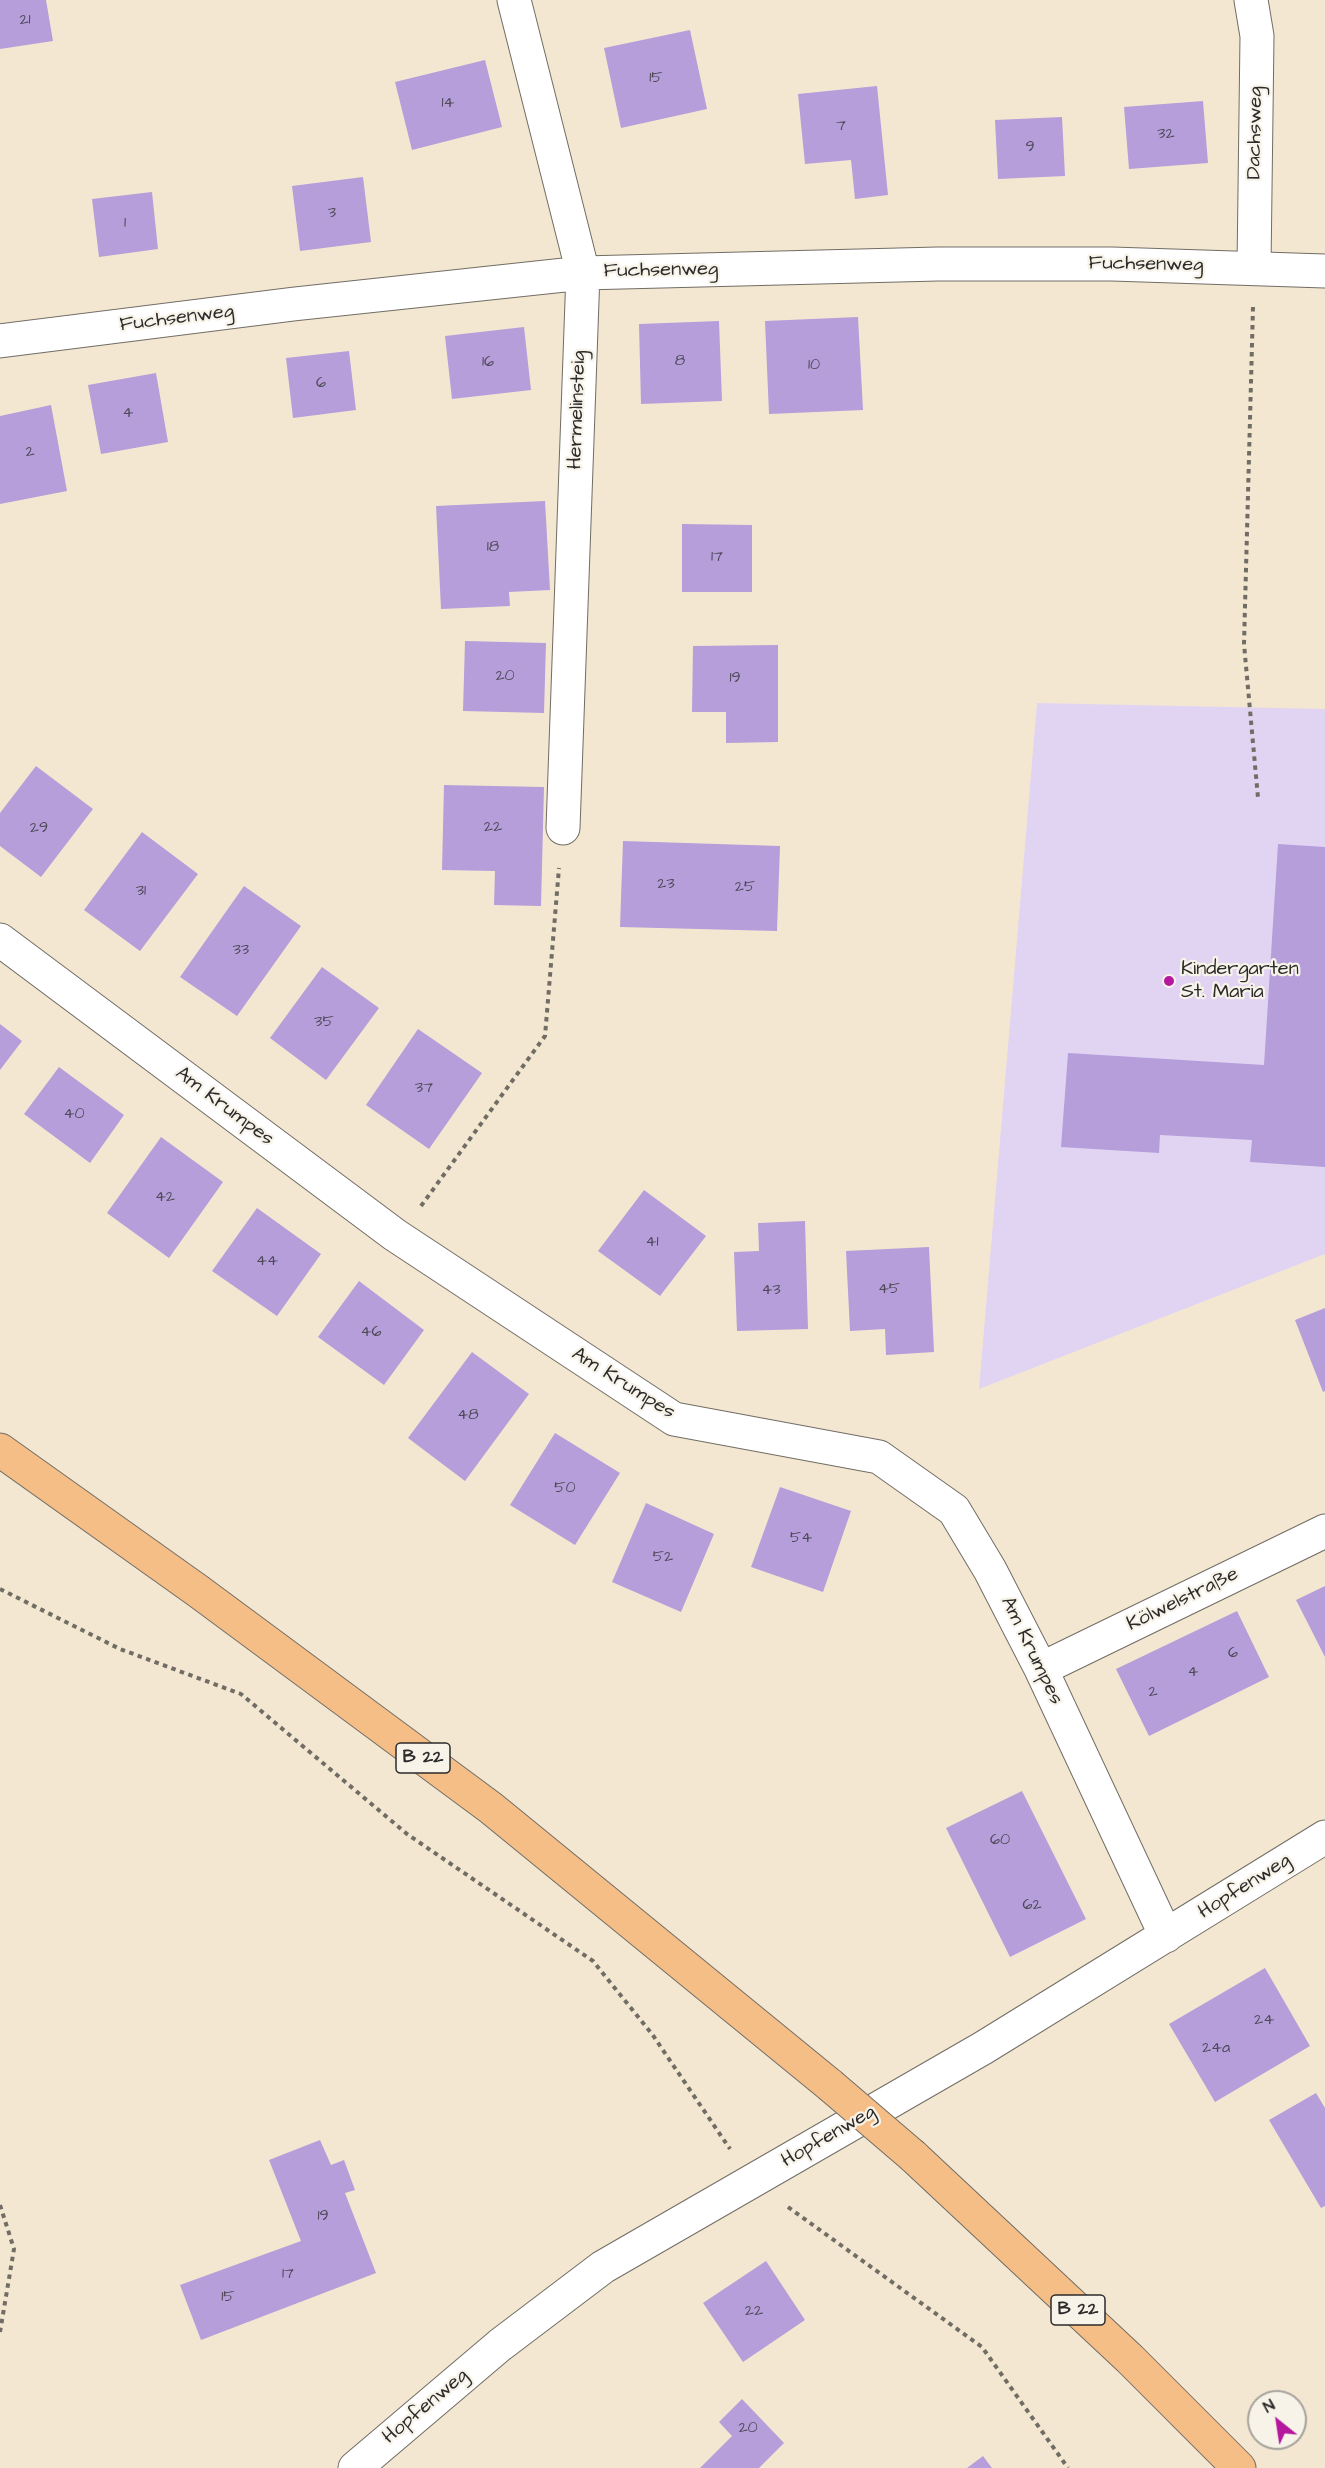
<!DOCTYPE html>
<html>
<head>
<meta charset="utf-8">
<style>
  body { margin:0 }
  #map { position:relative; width:1325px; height:2468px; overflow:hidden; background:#f4e7d1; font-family:"Architects Daughter",sans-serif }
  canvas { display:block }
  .north { position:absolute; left:1247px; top:2390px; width:60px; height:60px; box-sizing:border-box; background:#f7f3e8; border:2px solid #a5a39c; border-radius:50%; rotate:330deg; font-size:16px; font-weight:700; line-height:24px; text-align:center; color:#2b2b2b }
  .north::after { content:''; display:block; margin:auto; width:21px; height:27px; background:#b5179e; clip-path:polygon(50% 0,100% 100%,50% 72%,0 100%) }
</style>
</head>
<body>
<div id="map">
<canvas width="1325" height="2468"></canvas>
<div class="north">N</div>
</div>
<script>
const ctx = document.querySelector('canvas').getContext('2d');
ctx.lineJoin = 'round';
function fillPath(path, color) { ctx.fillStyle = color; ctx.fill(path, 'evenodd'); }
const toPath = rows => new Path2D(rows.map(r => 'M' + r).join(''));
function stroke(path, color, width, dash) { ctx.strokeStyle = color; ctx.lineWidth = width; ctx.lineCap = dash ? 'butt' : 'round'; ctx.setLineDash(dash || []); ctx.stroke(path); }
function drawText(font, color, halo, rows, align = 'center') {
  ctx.font = font + ' "Architects Daughter",sans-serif'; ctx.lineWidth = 4.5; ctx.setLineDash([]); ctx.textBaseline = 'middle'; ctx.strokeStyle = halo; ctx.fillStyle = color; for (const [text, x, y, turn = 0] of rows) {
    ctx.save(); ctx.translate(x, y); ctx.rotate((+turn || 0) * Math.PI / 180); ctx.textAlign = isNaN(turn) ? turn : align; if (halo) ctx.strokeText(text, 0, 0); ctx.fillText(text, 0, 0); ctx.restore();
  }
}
fillPath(toPath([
  [1037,703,1325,709,1325,1254,979,1389]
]), '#e1d4f3');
fillPath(toPath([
  [0,0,46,0,53,41,0,49],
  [690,30,707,109,621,128,604,48],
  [485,60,502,127,412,150,395,82],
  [877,86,888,195,855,199,851,160,805,164,798,94],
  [1203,101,1208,163,1129,169,1124,107],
  [1062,117,1065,176,998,179,995,120],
  [363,177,371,242,300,251,292,186],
  [152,192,158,249,99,257,92,199],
  [858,317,863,410,769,414,765,321],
  [719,321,722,401,641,404,639,324],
  [524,327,531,390,452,399,445,336],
  [349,351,356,410,293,418,286,358],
  [156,373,168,442,101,454,88,385],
  [51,405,67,491,0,504,0,416],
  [545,501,550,590,509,592,510,606,441,609,436,506],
  [682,524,752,525,752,592,682,592],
  [465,641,546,643,544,713,463,711],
  [778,645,778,742,726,743,726,712,692,712,693,646],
  [36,766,93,809,41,877,0,846,0,813],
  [444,785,544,787,541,906,494,905,495,871,442,870],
  [142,832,198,874,140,951,84,910],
  [623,841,780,846,777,931,620,927],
  [1278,844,1325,847,1325,1167,1250,1162,1252,1140,1160,1135,1159,1153,1061,1147,1068,1053,1264,1065],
  [244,886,301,926,237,1016,180,977],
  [322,967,379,1008,326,1080,270,1038],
  [0,1024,22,1041,0,1070],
  [418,1029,482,1073,429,1149,366,1105],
  [59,1067,124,1115,90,1163,24,1114],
  [161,1137,223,1182,169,1258,107,1213],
  [644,1190,706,1236,660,1296,598,1251],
  [257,1208,321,1254,277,1316,212,1271],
  [805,1221,808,1329,737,1331,734,1252,759,1251,758,1223],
  [929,1247,934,1352,886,1355,885,1329,850,1331,846,1251],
  [359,1281,424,1330,384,1385,318,1337],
  [1325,1308,1325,1391,1323,1392,1295,1320],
  [472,1352,529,1394,465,1481,408,1438],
  [555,1433,620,1473,575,1545,510,1505],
  [780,1487,851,1511,823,1592,751,1567],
  [646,1503,714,1534,681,1612,612,1582],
  [1325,1586,1325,1657,1296,1600],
  [1237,1611,1269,1677,1149,1736,1116,1669],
  [1022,1791,1086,1919,1010,1957,946,1828],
  [1265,1968,1310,2046,1215,2102,1169,2024],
  [1316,2093,1325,2108,1325,2206,1321,2208,1269,2120],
  [320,2140,331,2165,344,2160,355,2190,345,2193,376,2273,201,2340,180,2285,301,2241,269,2160],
  [766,2261,805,2320,743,2362,703,2303],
  [742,2399,784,2443,759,2468,700,2468,732,2436,719,2422],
  [983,2456,992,2468,967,2468]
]), '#b59eda');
const minor = toPath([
  [514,0,583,273,563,828],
  [1251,0,1257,36,1254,267],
  [0,341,294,304,583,273,938,264,1112,264,1325,271],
  [0,940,395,1235,674,1419,879,1457,954,1510,990,1570,1041,1669,1166,1936],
  [1041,1669,1325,1531],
  [355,2468,500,2345,603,2267,983,2048,1325,1837]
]);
const major = toPath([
  [0,1450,198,1591,491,1808,830,2085],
  [913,2156,1130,2359,1239,2468]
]);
stroke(minor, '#716d65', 35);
stroke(major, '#716d65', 35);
stroke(toPath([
  [1253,307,1244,644,1258,798],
  [421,1206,545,1036,559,868],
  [0,1589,120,1649,241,1694,407,1834,593,1961,652,2034,730,2149],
  [0,2205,14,2249,0,2332],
  [788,2207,982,2347,1068,2468]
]), '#716d65', 4, [4.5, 4.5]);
stroke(minor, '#fff', 33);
stroke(major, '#f6be87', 33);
const majorBridge = toPath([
  [830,2085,913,2156]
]);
stroke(majorBridge, '#716d65', 35, []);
stroke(majorBridge, '#f6be87', 33);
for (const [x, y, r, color] of [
  [1169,981,6,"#b5179e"]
]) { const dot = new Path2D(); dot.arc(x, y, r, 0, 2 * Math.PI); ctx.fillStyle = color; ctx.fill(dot); stroke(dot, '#f7f3e8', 2); }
drawText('16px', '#4e4857', null, [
  ["21",25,21],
  ["15",656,79],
  ["14",448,104],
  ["7",841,127],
  ["32",1166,135],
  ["9",1030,148],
  ["3",332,214],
  ["1",125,224],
  ["8",680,362],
  ["16",488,363],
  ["10",814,366],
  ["6",321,384],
  ["4",128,414],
  ["2",30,453],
  ["18",493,548],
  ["17",717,558],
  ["20",505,677],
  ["19",735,679],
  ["22",493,828],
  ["29",39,829],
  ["23",666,885],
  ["25",745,888],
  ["31",141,892],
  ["33",241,951],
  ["35",324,1023],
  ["37",424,1089],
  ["40",74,1115],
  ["42",165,1198],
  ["41",652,1243],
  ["44",267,1262],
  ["45",889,1290],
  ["43",771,1291],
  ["46",371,1333],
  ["48",468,1416],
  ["50",565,1489],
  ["54",801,1539],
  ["52",663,1558],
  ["6",1233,1654],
  ["4",1193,1673],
  ["2",1153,1693],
  ["60",1000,1841],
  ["62",1032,1906],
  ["24",1264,2021],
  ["24a",1216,2049],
  ["19",323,2217],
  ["17",288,2275],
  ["15",228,2298],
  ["22",754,2312],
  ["20",748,2429]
]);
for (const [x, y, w] of [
  [423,1758,54],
  [1078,2310,54]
]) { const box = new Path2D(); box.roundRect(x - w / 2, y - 15, w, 30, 4.5); ctx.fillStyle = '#f7f3e8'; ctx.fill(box); stroke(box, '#2b2b2b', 1.5); }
drawText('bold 18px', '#2b2b2b', null, [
  ["B 22",423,1758],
  ["B 22",1078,2310]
]);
drawText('20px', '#2b2b2b', '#f7f3e8', [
  ["Dachsweg",1256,133,-89],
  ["Fuchsenweg",1146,265,1],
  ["Fuchsenweg",661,271,-1],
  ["Fuchsenweg",177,319,-7],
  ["Hermelinsteig",578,410,-88],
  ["Am Krumpes",224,1107,37],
  ["Am Krumpes",623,1384,32],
  ["Kölwelstraße",1183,1600,-26],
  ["Am Krumpes",1031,1651,64],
  ["Hopfenweg",1245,1887,-32],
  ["Hopfenweg",829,2137,-30],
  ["Hopfenweg",426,2407,-40]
]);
drawText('20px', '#2b2b2b', '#f7f3e8', [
  ["Kindergarten",1181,970],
  ["St. Maria",1181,993]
], 'left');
</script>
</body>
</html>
